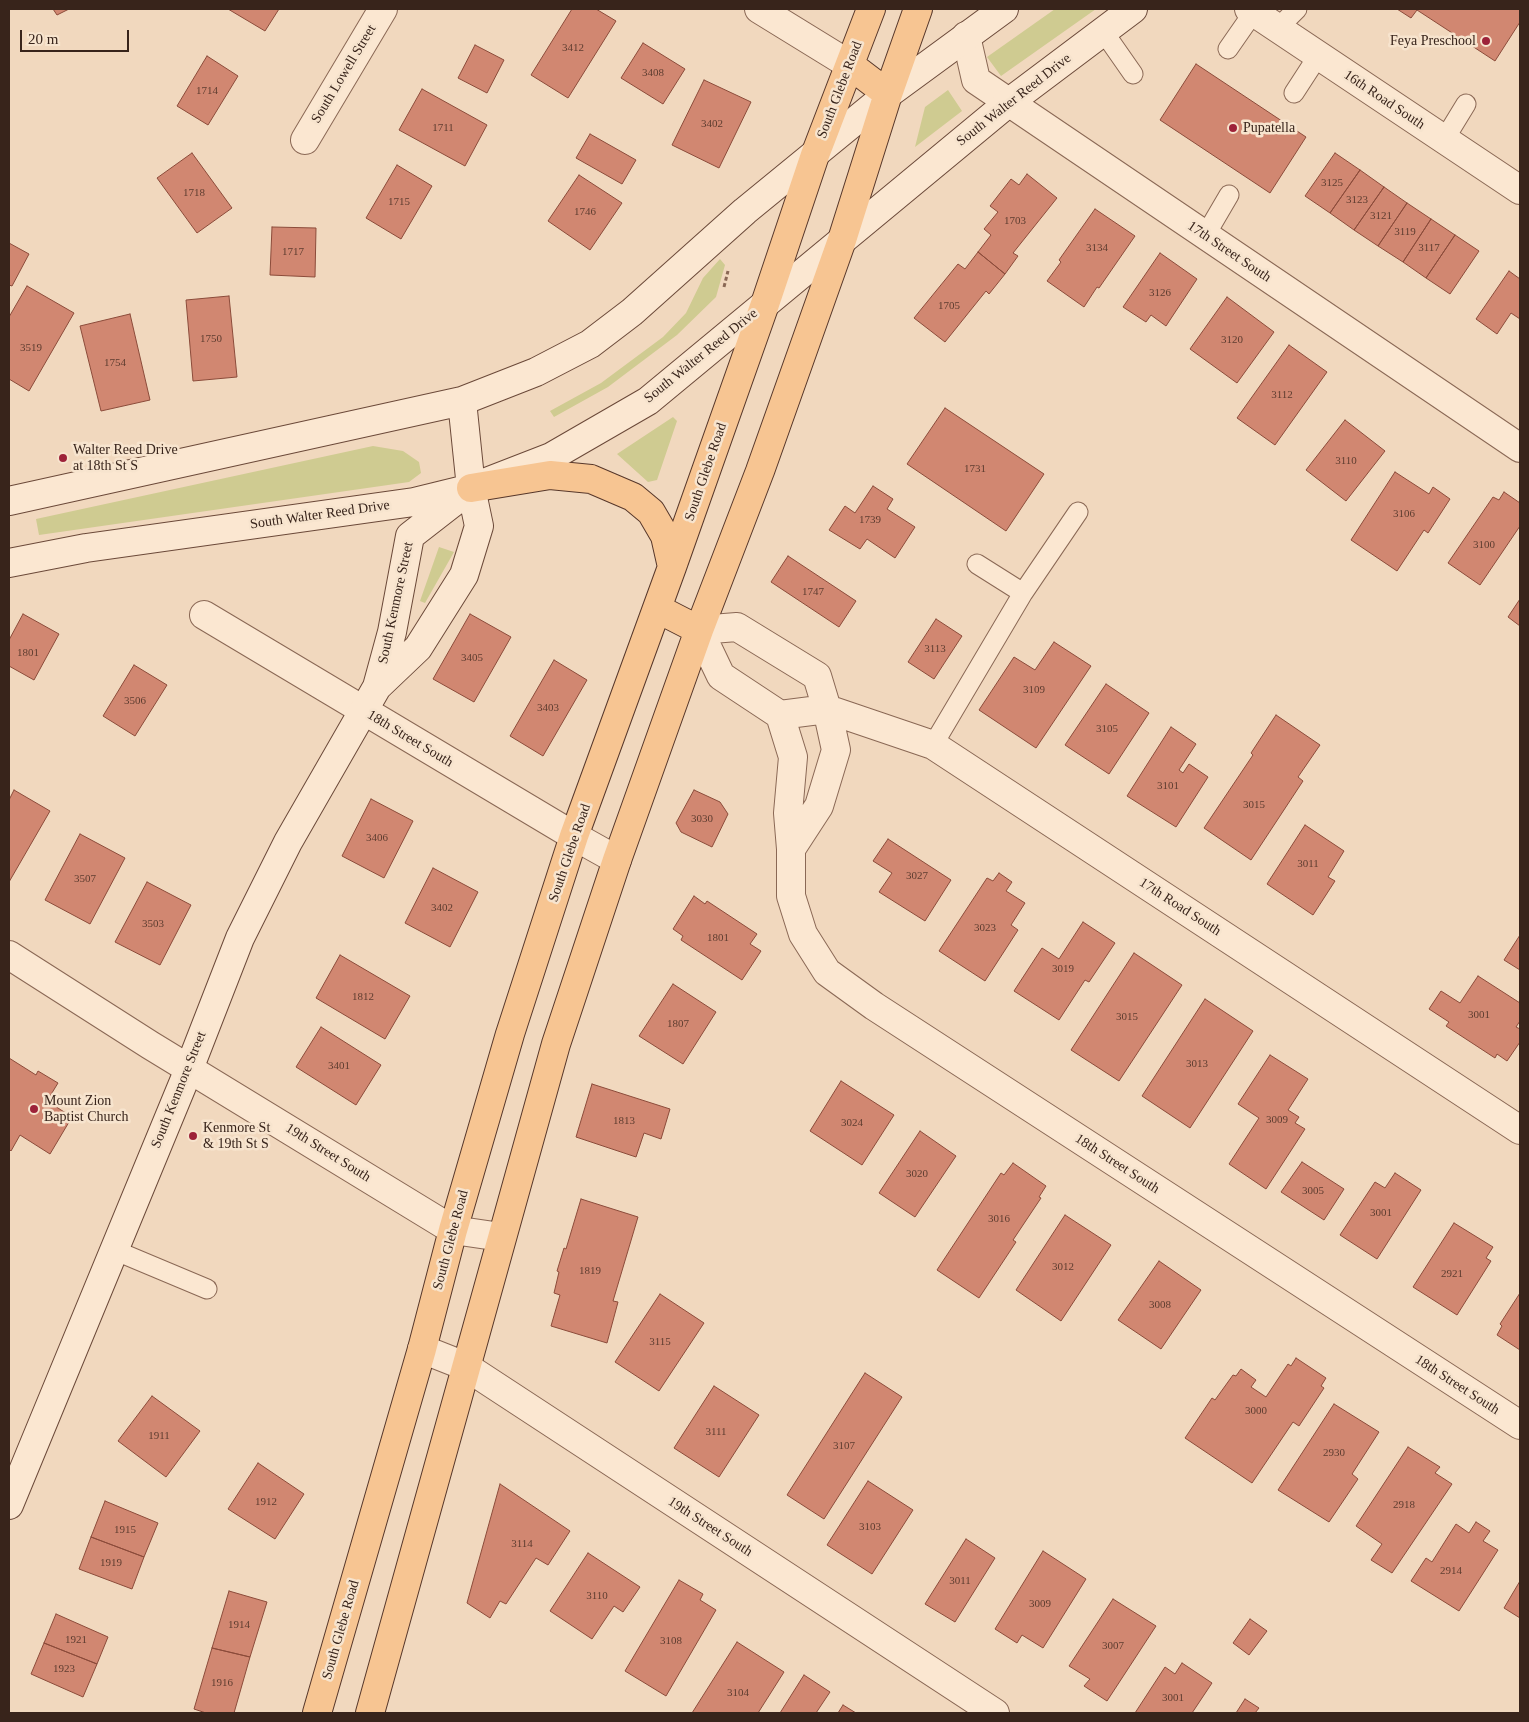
<!DOCTYPE html>
<html>
<head>
<meta charset="utf-8">
<style>
  body { margin:0 }
  #map { position:relative; width:1529px; height:1722px; overflow:hidden; background:#f1d8be; font-family:"Times New Roman",serif }
  canvas { display:block }
  .frame { position:absolute; inset:0; border:10px solid #38241b; pointer-events:none }
  .scale { position:absolute; left:20px; top:30px; width:109px; height:22px; box-sizing:border-box; border:2px solid #38241b; border-top:0; padding-left:6px; font-size:15px; line-height:18px; white-space:nowrap; color:#38241b; -webkit-text-stroke:4px #f7e4ce; paint-order:stroke }
</style>
</head>
<body>
<div id="map">
<canvas width="1529" height="1722"></canvas>
<div class="frame"></div>
<div class="scale">20 m</div>
</div>
<script>
const ctx = document.querySelector('canvas').getContext('2d');
ctx.lineJoin = 'round';
function fillPath(path, color) { ctx.fillStyle = color; ctx.fill(path, 'evenodd'); }
const toPath = rows => new Path2D(rows.map(r => 'M' + r).join(''));
function stroke(path, color, width, dash) { ctx.strokeStyle = color; ctx.lineWidth = width; ctx.lineCap = dash ? 'butt' : 'round'; ctx.setLineDash(dash || []); ctx.stroke(path); }
function drawText(font, color, halo, rows, align = 'center') {
  ctx.font = font + ' "Times New Roman",serif'; ctx.lineWidth = 5; ctx.setLineDash([]); ctx.textBaseline = 'middle'; ctx.strokeStyle = halo; ctx.fillStyle = color; for (const [text, x, y, turn = 0] of rows) {
    ctx.save(); ctx.translate(x, y); ctx.rotate((+turn || 0) * Math.PI / 180); ctx.textAlign = isNaN(turn) ? turn : align; if (halo) ctx.strokeText(text, 0, 0); ctx.fillText(text, 0, 0); ctx.restore();
  }
}
fillPath(toPath([
  [1055,9,1096,9,1001,76,987,57],
  [948,90,962,111,915,147,925,107],
  [720,259,725,265,716,297,677,335,608,387,554,417,550,411,601,383,663,337,686,313,703,278],
  [673,417,677,421,657,480,648,482,617,454],
  [373,446,403,451,419,462,421,473,409,482,39,535,36,519],
  [439,547,454,552,425,603,420,601]
]), '#cfcb91');
const building = toPath([
  [53,9,69,9,57,15,53,9],
  [228,9,279,9,265,31,228,9],
  [572,9,596,9,616,21,568,98,531,75,572,9],
  [1397,9,1520,9,1520,22,1495,61,1417,10,1411,18,1397,9],
  [643,43,685,69,663,104,621,78,643,43],
  [475,45,504,60,487,93,458,78,475,45],
  [207,56,238,76,208,125,177,106,207,56],
  [1196,64,1306,137,1270,193,1160,120,1196,64],
  [704,80,751,102,719,168,672,145,704,80],
  [422,89,487,125,465,166,399,130,422,89],
  [590,134,636,160,622,184,576,158,590,134],
  [192,153,232,208,197,233,157,178,192,153],
  [1335,153,1360,170,1330,213,1305,196,1335,153],
  [397,165,432,186,401,239,366,218,397,165],
  [1360,170,1384,187,1354,230,1330,213,1360,170],
  [1027,174,1057,198,1013,253,1018,256,1005,274,978,252,991,235,984,229,998,212,990,206,1011,179,1019,185,1027,174],
  [579,175,622,203,590,250,548,221,579,175],
  [1384,187,1407,203,1378,246,1354,230,1384,187],
  [1407,203,1431,219,1403,262,1378,246,1407,203],
  [1095,209,1135,236,1099,288,1097,287,1084,307,1047,281,1061,262,1059,260,1095,209],
  [1431,219,1455,235,1426,278,1403,262,1431,219],
  [272,227,316,228,315,277,270,275,272,227],
  [1455,235,1479,251,1450,294,1426,278,1455,235],
  [9,243,29,254,12,286,9,285,9,243],
  [978,252,1005,274,989,294,986,291,945,342,914,318,958,264,965,269,978,252],
  [1160,253,1197,279,1166,326,1151,315,1146,322,1123,307,1160,253],
  [1509,271,1520,279,1520,319,1511,313,1497,334,1476,319,1509,271],
  [27,286,74,313,29,391,9,379,9,317,27,286],
  [229,296,237,377,193,381,186,300,229,296],
  [1227,297,1274,332,1237,383,1190,349,1227,297],
  [130,314,150,400,101,411,80,326,130,314],
  [1289,345,1327,372,1275,445,1237,418,1289,345],
  [945,408,1044,474,1006,531,907,464,945,408],
  [1345,420,1385,451,1346,501,1306,470,1345,420],
  [1395,472,1429,494,1433,487,1450,499,1428,533,1424,530,1397,571,1351,540,1395,472],
  [873,486,893,499,887,509,915,527,895,558,867,539,860,549,829,530,845,506,855,513,873,486],
  [1504,492,1520,503,1520,526,1480,585,1448,563,1493,497,1499,500,1504,492],
  [788,556,856,601,839,627,771,582,788,556],
  [1520,599,1520,626,1508,617,1520,599],
  [23,614,59,634,34,680,9,666,9,640,23,614],
  [470,614,511,637,474,702,433,679,470,614],
  [936,619,962,636,934,679,908,662,936,619],
  [1054,642,1091,666,1036,748,979,710,1014,657,1035,670,1054,642],
  [554,660,587,680,543,756,510,736,554,660],
  [134,665,167,685,135,736,103,716,134,665],
  [1106,684,1149,713,1109,774,1065,745,1106,684],
  [1276,715,1320,745,1298,777,1303,781,1251,860,1204,828,1253,755,1251,753,1276,715],
  [1171,727,1196,744,1179,770,1183,773,1189,764,1208,777,1176,827,1127,796,1171,727],
  [14,790,50,811,9,882,9,800,14,790],
  [694,790,720,802,728,814,712,847,681,832,676,823,694,790],
  [371,799,413,821,384,878,342,856,371,799],
  [1305,825,1344,851,1328,877,1335,881,1313,915,1267,884,1305,825],
  [80,834,125,858,90,924,45,900,80,834],
  [888,839,951,880,925,921,879,892,892,873,873,861,888,839],
  [433,868,478,892,450,947,405,923,433,868],
  [999,873,1012,882,1006,891,1025,903,1011,925,1018,930,985,981,939,951,987,878,993,881,999,873],
  [147,882,191,905,160,965,115,942,147,882],
  [694,896,705,904,707,901,757,934,750,944,761,951,742,980,681,940,683,936,673,929,694,896],
  [1083,922,1115,943,1089,982,1085,980,1059,1020,1014,991,1042,948,1059,959,1083,922],
  [1520,935,1520,970,1504,960,1520,935],
  [1134,953,1182,985,1119,1081,1071,1050,1134,953],
  [340,955,410,996,385,1039,316,998,340,955],
  [1478,976,1520,1003,1520,1021,1516,1027,1520,1029,1520,1042,1507,1061,1497,1054,1495,1058,1446,1026,1449,1022,1429,1009,1441,991,1460,1003,1478,976],
  [673,984,716,1012,683,1064,639,1036,673,984],
  [1205,999,1253,1031,1190,1128,1142,1096,1205,999],
  [321,1027,381,1065,356,1105,296,1067,321,1027],
  [1270,1055,1308,1079,1288,1110,1299,1117,1295,1123,1305,1129,1266,1189,1229,1164,1259,1118,1238,1104,1270,1055],
  [9,1058,36,1075,38,1071,58,1083,47,1101,72,1117,50,1154,20,1135,11,1151,9,1149,9,1058],
  [841,1081,894,1115,862,1165,810,1131,841,1081],
  [592,1084,670,1109,661,1139,644,1133,636,1157,576,1137,592,1084],
  [920,1131,956,1156,915,1217,879,1193,920,1131],
  [1302,1162,1344,1189,1324,1220,1281,1192,1302,1162],
  [1013,1163,1046,1186,1039,1197,1041,1198,1013,1240,1016,1242,979,1298,937,1270,1001,1173,1004,1175,1013,1163],
  [1395,1173,1421,1190,1377,1259,1340,1235,1375,1182,1385,1188,1395,1173],
  [581,1199,638,1217,613,1301,618,1302,607,1343,551,1326,560,1295,554,1293,559,1272,557,1271,564,1248,566,1249,581,1199],
  [1065,1215,1111,1245,1061,1321,1016,1290,1065,1215],
  [1454,1223,1493,1247,1486,1258,1491,1261,1457,1315,1413,1287,1454,1223],
  [1159,1261,1201,1290,1161,1349,1118,1320,1159,1261],
  [1520,1293,1520,1350,1497,1335,1502,1326,1500,1324,1520,1293],
  [660,1294,704,1323,659,1391,615,1362,660,1294],
  [1296,1358,1326,1378,1321,1386,1324,1388,1299,1426,1293,1422,1252,1483,1185,1438,1212,1398,1215,1400,1233,1375,1236,1376,1241,1369,1256,1380,1251,1387,1266,1397,1288,1364,1291,1366,1296,1358],
  [865,1373,902,1397,824,1519,787,1495,865,1373],
  [714,1386,759,1415,719,1477,674,1448,714,1386],
  [152,1396,200,1431,166,1477,118,1441,152,1396],
  [1334,1404,1379,1432,1352,1474,1358,1479,1329,1522,1278,1490,1334,1404],
  [1408,1447,1440,1467,1435,1473,1452,1484,1392,1573,1371,1560,1382,1544,1356,1526,1408,1447],
  [258,1463,304,1494,275,1539,228,1509,258,1463],
  [868,1481,913,1510,872,1574,827,1545,868,1481],
  [500,1484,570,1531,548,1565,536,1558,506,1604,500,1601,490,1618,467,1603,500,1484],
  [105,1501,158,1523,144,1557,91,1537,105,1501],
  [1476,1522,1490,1531,1483,1541,1498,1550,1459,1611,1411,1581,1426,1558,1432,1562,1456,1524,1469,1533,1476,1522],
  [91,1537,144,1557,132,1589,79,1569,91,1537],
  [966,1539,995,1558,955,1622,925,1604,966,1539],
  [1043,1551,1086,1579,1043,1648,1022,1635,1017,1643,995,1629,1043,1551],
  [588,1553,640,1587,623,1612,614,1606,592,1639,550,1611,588,1553],
  [679,1580,703,1594,700,1600,716,1610,666,1696,625,1671,679,1580],
  [1520,1581,1520,1618,1504,1608,1520,1581],
  [229,1591,267,1602,250,1657,212,1648,229,1591],
  [1113,1599,1156,1626,1107,1701,1084,1686,1090,1679,1069,1666,1113,1599],
  [56,1614,108,1637,97,1664,44,1643,56,1614],
  [1250,1619,1267,1631,1249,1655,1233,1643,1250,1619],
  [737,1642,784,1672,758,1713,692,1713,737,1642],
  [44,1643,97,1664,83,1697,31,1674,44,1643],
  [212,1648,250,1657,234,1713,206,1713,194,1709,212,1648],
  [1182,1663,1212,1683,1192,1713,1135,1713,1165,1667,1175,1674,1182,1663],
  [804,1675,830,1692,816,1713,780,1713,804,1675],
  [1245,1699,1259,1708,1255,1713,1236,1713,1245,1699],
  [843,1705,856,1713,838,1713,843,1705]
]);
fillPath(building, '#d18771');
stroke(building, '#8b4b3a', 1);
const lane = toPath([
  [1278,28,1297,9],
  [1103,31,1133,74],
  [1228,49,1253,13],
  [1294,93,1318,56],
  [1444,140,1466,104],
  [1205,236,1229,195],
  [977,564,1023,593],
  [933,745,1023,593,1078,512],
  [114,1250,207,1289]
]);
const street = toPath([
  [759,9,850,65],
  [1249,9,1520,190],
  [966,36,976,80,1520,448],
  [305,140,383,9],
  [204,615,574,836,617,860],
  [780,715,793,757,788,813,791,849,791,896,803,934,827,972,874,1006,1520,1425],
  [791,849,819,806,836,750,827,709,817,676,737,627,699,630,721,676,780,715,827,709,933,745,1520,1130],
  [9,955,150,1045,453,1230,501,1237],
  [422,1349,465,1366,995,1713]
]);
const secondary = toPath([
  [9,501,462,401,536,372,590,344,632,312,745,211,888,94,1004,9],
  [9,563,86,548,414,502,471,488,551,457,648,401,1008,103,1133,9],
  [377,687,418,648,464,575,479,526,471,488,462,401],
  [9,1505,189,1069,240,938,288,842,377,687,392,632,410,536,464,494]
]);
const primary = toPath([
  [850,65,888,94],
  [471,488,550,475,591,479,633,497,651,512,665,536,672,567],
  [658,609,699,630],
  [317,1713,422,1349,453,1230,510,1034,574,836,672,567,765,304,815,155,871,9],
  [370,1713,556,1044,617,860,699,630,760,471,842,240,888,94,918,9]
]);
stroke(lane, '#8a6855', 21);
stroke(street, '#8a6855', 30);
stroke(secondary, '#6b4939', 30);
stroke(primary, '#57372a', 30);
stroke(toPath([
  [724,287,728,271]
]), '#8a6855', 3, [4, 2.5]);
stroke(lane, '#fbe7d1', 19);
stroke(street, '#fbe7d1', 28);
stroke(secondary, '#fbe7d1', 28);
stroke(primary, '#f7c592', 28);
for (const [x, y, r, color] of [
  [1486,41,5,"#9d2239"],
  [1233,128,5,"#9d2239"],
  [63,458,5,"#9d2239"],
  [34,1109,5,"#9d2239"],
  [193,1136,5,"#9d2239"]
]) { const dot = new Path2D(); dot.arc(x, y, r, 0, 2 * Math.PI); ctx.fillStyle = color; ctx.fill(dot); stroke(dot, '#f7e4ce', 2); }
drawText('11px', '#5e3d30', null, [
  ["3412",573,48],
  ["3408",653,73],
  ["1714",207,91],
  ["3402",712,124],
  ["1711",443,128],
  ["3125",1332,183],
  ["1718",194,193],
  ["3123",1357,200],
  ["1715",399,202],
  ["1746",585,212],
  ["3121",1381,216],
  ["1703",1015,221],
  ["3119",1405,232],
  ["3134",1097,248],
  ["3117",1429,248],
  ["1717",293,252],
  ["3126",1160,293],
  ["1705",949,306],
  ["1750",211,339],
  ["3120",1232,340],
  ["3519",31,348],
  ["1754",115,363],
  ["3112",1282,395],
  ["3110",1346,461],
  ["1731",975,469],
  ["3106",1404,514],
  ["1739",870,520],
  ["3100",1484,545],
  ["1747",813,592],
  ["3113",935,649],
  ["1801",28,653],
  ["3405",472,658],
  ["3109",1034,690],
  ["3506",135,701],
  ["3403",548,708],
  ["3105",1107,729],
  ["3101",1168,786],
  ["3015",1254,805],
  ["3030",702,819],
  ["3406",377,838],
  ["3011",1308,864],
  ["3027",917,876],
  ["3507",85,879],
  ["3402",442,908],
  ["3503",153,924],
  ["3023",985,928],
  ["1801",718,938],
  ["3019",1063,969],
  ["1812",363,997],
  ["3001",1479,1015],
  ["3015",1127,1017],
  ["1807",678,1024],
  ["3013",1197,1064],
  ["3401",339,1066],
  ["3009",1277,1120],
  ["1813",624,1121],
  ["3024",852,1123],
  ["3020",917,1174],
  ["3005",1313,1191],
  ["3001",1381,1213],
  ["3016",999,1219],
  ["3012",1063,1267],
  ["1819",590,1271],
  ["2921",1452,1274],
  ["3008",1160,1305],
  ["3115",660,1342],
  ["3000",1256,1411],
  ["3111",716,1432],
  ["1911",159,1436],
  ["3107",844,1446],
  ["2930",1334,1453],
  ["1912",266,1502],
  ["2918",1404,1505],
  ["3103",870,1527],
  ["1915",125,1530],
  ["3114",522,1544],
  ["1919",111,1563],
  ["2914",1451,1571],
  ["3011",960,1581],
  ["3110",597,1596],
  ["3009",1040,1604],
  ["1914",239,1625],
  ["1921",76,1640],
  ["3108",671,1641],
  ["3007",1113,1646],
  ["1923",64,1669],
  ["1916",222,1683],
  ["3104",738,1693],
  ["3001",1173,1698]
]);
drawText('14px', '#38241b', '#f7e4ce', [
  ["Feya Preschool",1476,41,"right"],
  ["Pupatella",1243,128],
  ["Walter Reed Drive",73,450],
  ["at 18th St S",73,466],
  ["Mount Zion",44,1101],
  ["Baptist Church",44,1117],
  ["Kenmore St",203,1128],
  ["& 19th St S",203,1144]
], 'left');
drawText('14px', '#38241b', '#f7e4ce', [
  ["South Lowell Street",344,74,-59],
  ["South Glebe Road",840,90,-69],
  ["South Walter Reed Drive",1014,100,-38],
  ["16th Road South",1384,100,34],
  ["17th Street South",1229,252,34],
  ["South Walter Reed Drive",701,356,-39],
  ["South Glebe Road",706,472,-71],
  ["South Walter Reed Drive",320,515,-8],
  ["South Kenmore Street",396,603,-78],
  ["18th Street South",410,739,31],
  ["South Glebe Road",570,853,-71],
  ["17th Road South",1180,907,33],
  ["South Kenmore Street",179,1090,-68],
  ["19th Street South",328,1153,32],
  ["18th Street South",1117,1164,33],
  ["South Glebe Road",451,1240,-75],
  ["18th Street South",1457,1385,33],
  ["19th Street South",710,1527,33],
  ["South Glebe Road",341,1630,-74]
]);
</script>
</body>
</html>
